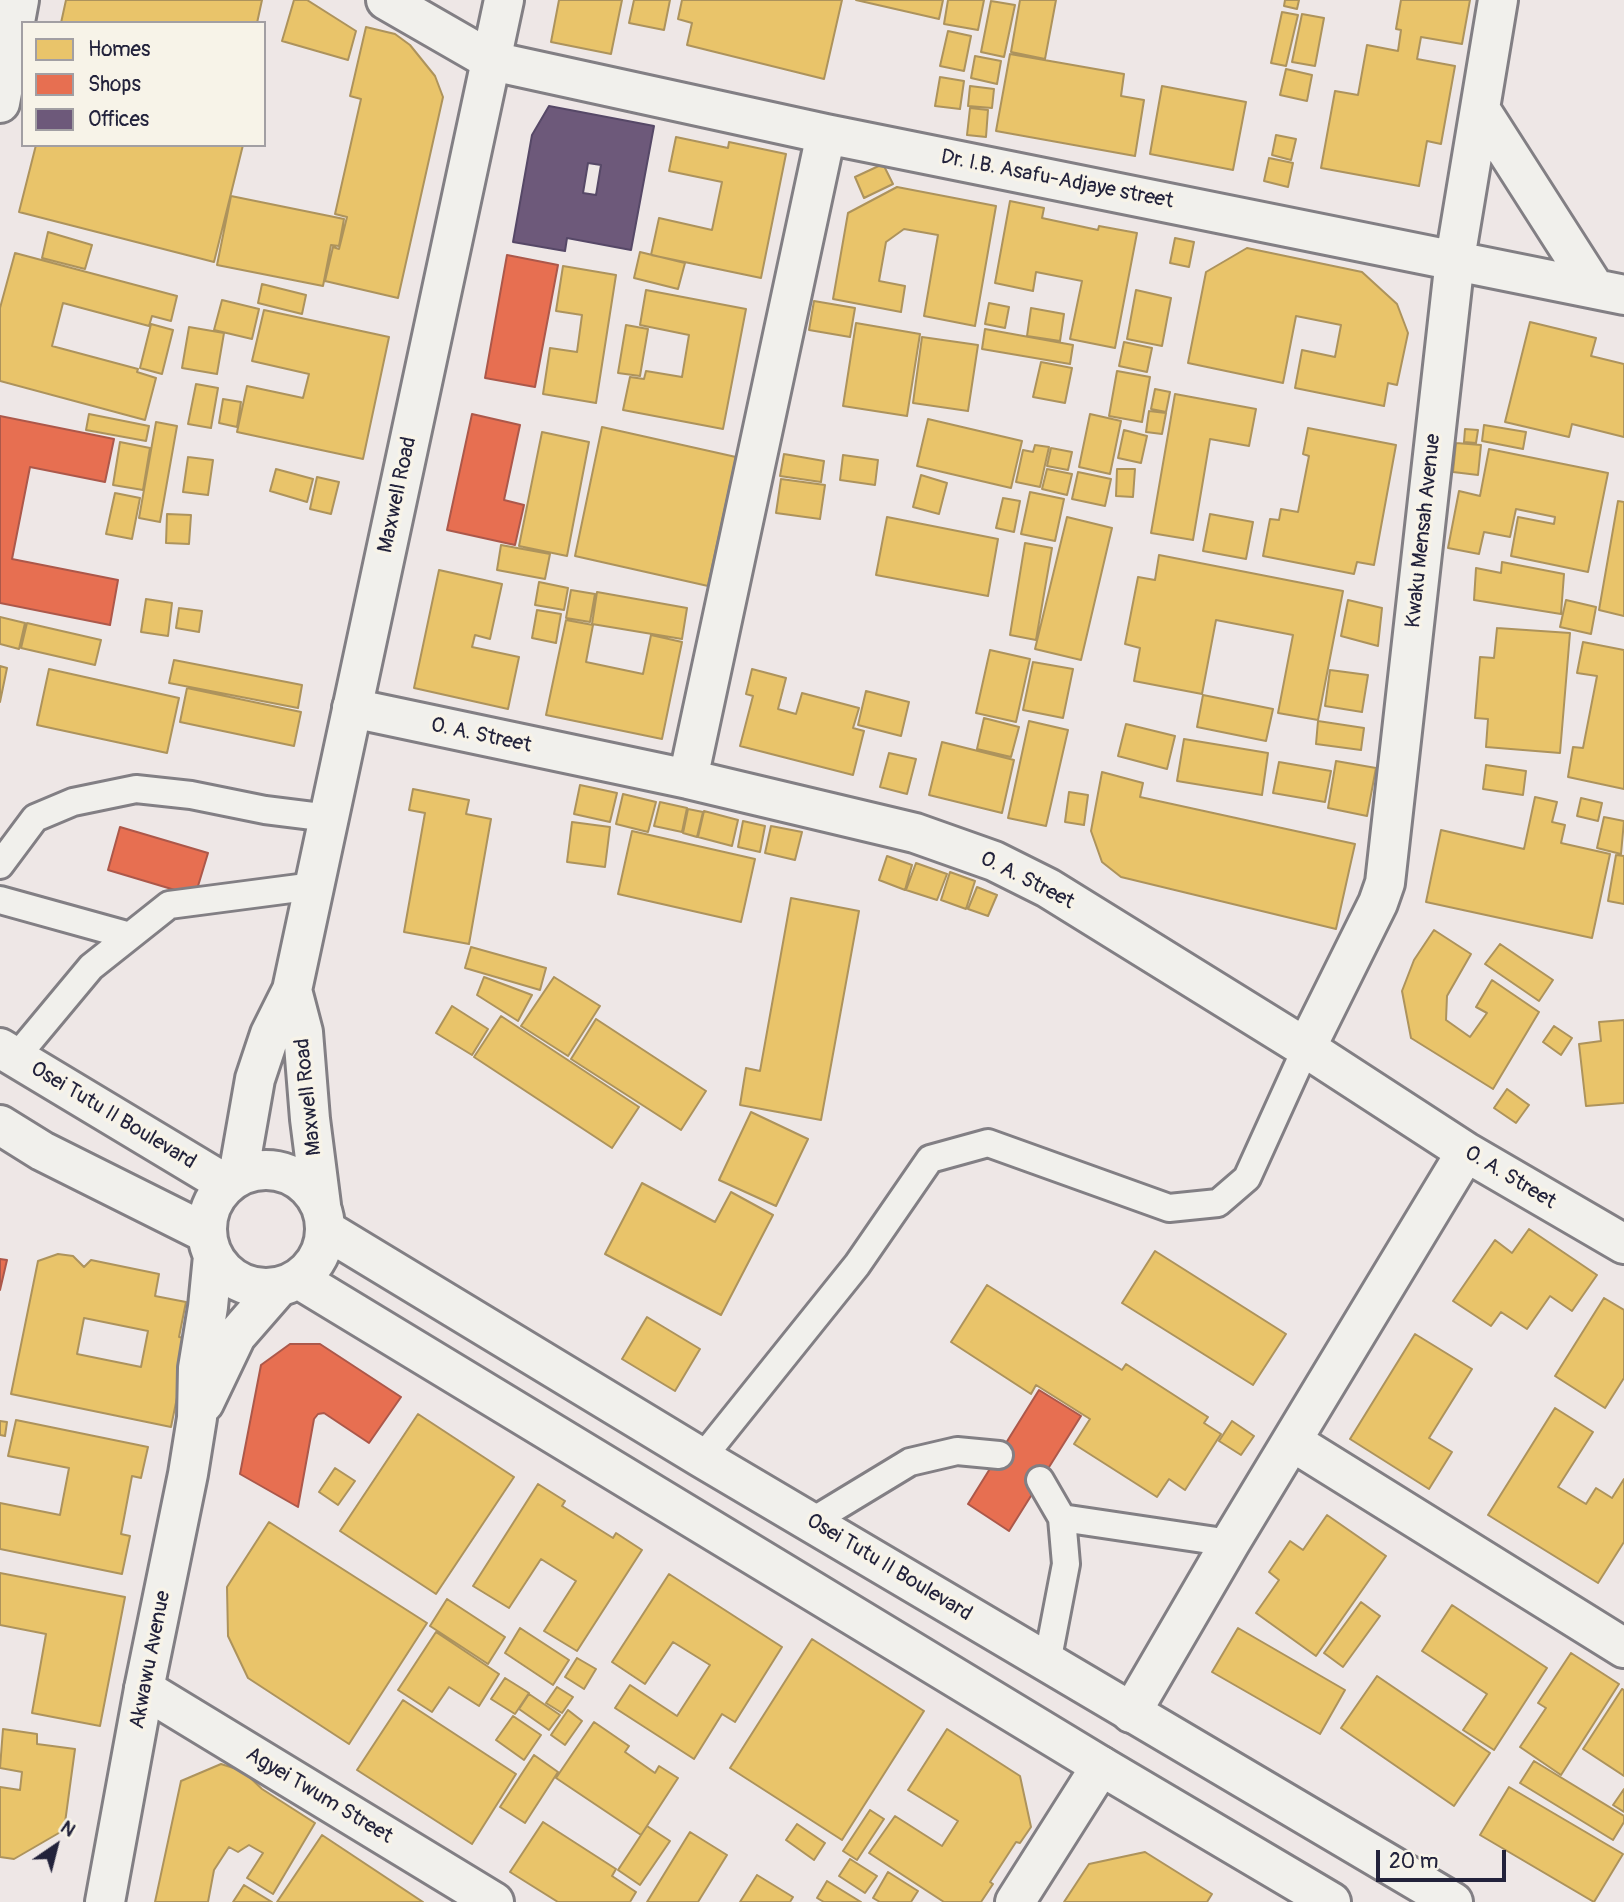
<!DOCTYPE html>
<html>
<head>
<meta charset="utf-8">
<style>
  body { margin:0 }
  #map { position:relative; width:1624px; height:1902px; overflow:hidden; background:#eee7e6; font-family:Pangolin,sans-serif }
  canvas { display:block }
  .legend { position:absolute; left:21px; top:21px; width:245px; height:126px; box-sizing:border-box; background:#f7f3e8; border:2px solid #a29fa3; margin:0; padding:9px 12px; list-style:none; font-size:21px; color:#22223b }
  .legend li { display:flex; align-items:center; gap:14px; height:35px }
  .legend b { width:35px; border:2px solid #a29fa3 }
  .north { position:absolute; left:21px; top:1811px; width:70px; height:70px; -webkit-text-stroke:5px #f7f3e8; paint-order:stroke; rotate:35deg; font-size:19px; font-weight:700; line-height:28px; text-align:center; color:#22223b }
  .north::after { content:''; display:block; margin:auto; width:24px; height:32px; background:#22223b; clip-path:polygon(50% 0,100% 100%,50% 72%,0 100%) }
  .scale { position:absolute; left:1376px; top:1850px; width:130px; height:32px; box-sizing:border-box; border:4px solid #22223b; border-top:0; padding-left:9px; font-size:21px; line-height:24px; white-space:nowrap; color:#22223b; -webkit-text-stroke:5px #f7f3e8; paint-order:stroke }
</style>
</head>
<body>
<div id="map">
<canvas width="1624" height="1902"></canvas>
<ul class="legend">
<li><b style="height:19px;background:#e9c46a"></b>Homes</li>
<li><b style="height:19px;background:#e76f51"></b>Shops</li>
<li><b style="height:19px;background:#6d597a"></b>Offices</li>
</ul>
<div class="north">N</div>
<div class="scale">20 m</div>
</div>
<script>
const ctx = document.querySelector('canvas').getContext('2d');
ctx.lineJoin = 'round';
function fillPath(path, color) { ctx.fillStyle = color; ctx.fill(path, 'evenodd'); }
const toPath = rows => new Path2D(rows.map(r => 'M' + r).join(''));
function stroke(path, color, width, dash) { ctx.strokeStyle = color; ctx.lineWidth = width; ctx.lineCap = dash ? 'butt' : 'round'; ctx.setLineDash(dash || []); ctx.stroke(path); }
function drawText(font, color, halo, rows, align = 'center') {
  ctx.font = font + ' Pangolin,sans-serif'; ctx.lineWidth = 7; ctx.setLineDash([]); ctx.textBaseline = 'middle'; ctx.strokeStyle = halo; ctx.fillStyle = color; for (const [text, x, y, turn = 0] of rows) {
    ctx.save(); ctx.translate(x, y); ctx.rotate((+turn || 0) * Math.PI / 180); ctx.textAlign = isNaN(turn) ? turn : align; if (halo) ctx.strokeText(text, 0, 0); ctx.fillText(text, 0, 0); ctx.restore();
  }
}
const homes = toPath([
  [66,0,262,0,257,23,61,23,66,0],
  [294,0,307,0,356,31,348,60,282,41,294,0],
  [559,0,622,0,611,54,551,42,559,0],
  [634,0,670,0,664,30,629,23,634,0],
  [682,0,842,0,824,79,687,45,692,23,678,19,682,0],
  [856,0,943,0,939,19,856,0],
  [948,0,984,0,978,30,944,24,948,0],
  [1020,0,1056,0,1045,59,1011,52,1020,0],
  [1285,0,1299,0,1297,9,1284,6,1285,0],
  [1401,0,1470,0,1462,44,1421,37,1417,59,1455,66,1441,144,1427,141,1419,186,1321,168,1335,91,1358,95,1367,45,1398,51,1401,30,1396,29,1401,0],
  [991,1,1015,5,1004,57,981,52,991,1],
  [1282,12,1298,15,1286,66,1271,63,1282,12],
  [1302,14,1324,18,1315,66,1292,62,1302,14],
  [366,27,395,34,410,45,435,76,443,97,398,298,325,281,333,247,339,249,347,217,335,214,361,99,350,96,366,27],
  [948,31,971,36,964,71,940,66,948,31],
  [1010,54,1124,74,1121,96,1144,100,1135,156,996,131,1010,54],
  [975,56,1001,61,997,84,971,78,975,56],
  [1286,69,1312,75,1307,101,1280,95,1286,69],
  [940,77,964,81,960,109,935,106,940,77],
  [970,86,994,89,992,108,968,106,970,86],
  [1162,86,1246,102,1233,170,1150,154,1162,86],
  [970,108,988,110,986,137,967,135,970,108],
  [1276,135,1296,139,1291,160,1272,155,1276,135],
  [676,137,728,148,729,142,786,154,761,278,651,255,659,218,712,230,722,182,669,171,676,137],
  [36,145,243,145,214,262,19,212,36,145],
  [1269,158,1293,163,1288,187,1264,181,1269,158],
  [883,164,893,184,864,198,855,177,883,164],
  [897,187,996,206,975,326,924,316,938,235,904,229,886,242,879,281,905,286,901,312,833,299,848,213,897,187],
  [231,196,344,219,339,246,331,245,323,286,217,265,231,196],
  [1010,201,1044,208,1042,218,1098,230,1099,226,1137,233,1115,348,1070,339,1082,281,1036,272,1033,291,995,283,1010,201],
  [48,232,92,245,85,269,42,258,48,232],
  [1175,238,1194,242,1189,267,1170,263,1175,238],
  [1247,248,1362,272,1397,304,1408,333,1397,385,1388,383,1384,406,1295,388,1302,350,1335,357,1341,325,1296,316,1283,383,1188,363,1206,272,1247,248],
  [640,252,685,263,678,289,634,278,640,252],
  [15,253,177,296,171,321,152,316,149,326,63,303,52,346,138,369,137,372,156,378,145,420,0,381,0,308,15,253],
  [563,266,616,275,596,403,543,394,550,348,577,352,582,315,556,311,563,266],
  [262,284,306,295,302,314,258,303,262,284],
  [646,290,746,309,723,429,623,410,630,377,644,379,646,371,682,377,689,335,640,325,646,290],
  [1136,290,1171,298,1162,346,1127,339,1136,290],
  [222,300,259,309,252,339,214,330,222,300],
  [814,301,855,308,850,337,809,330,814,301],
  [989,303,1009,307,1005,328,985,324,989,303],
  [1031,308,1064,314,1060,341,1027,336,1031,308],
  [264,310,389,337,363,459,237,432,247,386,303,398,309,374,252,361,264,310],
  [1530,322,1596,338,1591,356,1624,364,1624,437,1572,424,1569,437,1505,422,1530,322],
  [856,323,920,334,907,416,843,406,856,323],
  [151,324,173,330,162,374,140,368,151,324],
  [626,325,648,329,640,376,618,373,626,325],
  [189,327,224,333,217,374,182,368,189,327],
  [985,329,1073,345,1070,364,982,349,985,329],
  [922,337,978,345,968,411,913,403,922,337],
  [1124,342,1152,348,1147,372,1119,366,1124,342],
  [1041,362,1072,368,1065,403,1033,397,1041,362],
  [1117,371,1150,377,1142,422,1109,416,1117,371],
  [196,384,218,388,211,428,188,424,196,384],
  [1155,389,1170,392,1166,412,1151,409,1155,389],
  [1175,394,1256,409,1249,446,1210,439,1193,540,1151,533,1175,394],
  [223,399,241,402,237,427,219,423,223,399],
  [1149,411,1166,413,1162,434,1146,432,1149,411],
  [89,414,149,426,146,441,86,430,89,414],
  [1090,414,1121,421,1110,474,1079,467,1090,414],
  [928,419,1022,441,1011,488,917,466,928,419],
  [156,422,177,426,160,522,139,518,156,422],
  [1484,425,1526,432,1523,449,1482,441,1484,425],
  [602,427,736,457,708,586,575,556,602,427],
  [1308,428,1396,445,1374,565,1357,562,1354,574,1263,556,1270,519,1279,520,1281,509,1298,512,1309,456,1303,454,1308,428],
  [1465,429,1478,430,1476,443,1464,442,1465,429],
  [1124,430,1147,436,1141,463,1118,458,1124,430],
  [542,432,589,442,567,556,519,546,542,432],
  [120,442,150,448,143,490,113,485,120,442],
  [1456,443,1481,445,1478,475,1453,472,1456,443],
  [1035,445,1049,447,1040,487,1016,482,1023,450,1033,452,1035,445],
  [1051,448,1072,452,1068,470,1047,466,1051,448],
  [1489,449,1608,473,1588,572,1511,556,1518,517,1554,524,1555,517,1516,509,1510,537,1484,532,1479,554,1448,548,1459,491,1480,496,1489,449],
  [784,454,824,461,821,482,780,476,784,454],
  [843,455,878,460,875,485,840,480,843,455],
  [188,457,213,460,208,495,183,492,188,457],
  [276,469,313,479,307,502,270,491,276,469],
  [1047,469,1072,474,1067,495,1042,489,1047,469],
  [1117,469,1135,469,1133,497,1116,496,1117,469],
  [1078,472,1111,479,1105,506,1072,499,1078,472],
  [921,475,947,483,939,514,913,507,921,475],
  [317,477,339,482,331,514,310,509,317,477],
  [781,479,825,485,820,519,776,513,781,479],
  [1030,492,1064,499,1055,541,1021,534,1030,492],
  [115,493,140,498,132,539,106,534,115,493],
  [1003,498,1020,501,1014,532,996,528,1003,498],
  [1618,501,1624,502,1624,616,1599,610,1618,501],
  [167,514,191,515,189,544,166,543,167,514],
  [1210,514,1253,522,1246,559,1203,551,1210,514],
  [887,517,998,539,988,596,876,575,887,517],
  [1067,517,1112,528,1081,660,1035,649,1067,517],
  [1025,543,1052,548,1036,640,1010,635,1025,543],
  [501,545,550,554,545,579,497,570,501,545],
  [1159,555,1343,591,1318,720,1278,713,1293,635,1216,620,1202,694,1134,681,1140,648,1125,644,1138,577,1155,580,1159,555],
  [1502,562,1564,574,1561,614,1474,600,1476,568,1501,573,1502,562],
  [439,570,502,584,490,639,475,635,472,647,519,657,508,709,414,688,439,570],
  [539,582,568,588,564,610,535,605,539,582],
  [571,590,595,594,590,622,566,618,571,590],
  [597,592,687,608,682,639,592,624,597,592],
  [146,599,172,603,168,636,141,632,146,599],
  [1348,600,1382,608,1378,646,1341,636,1348,600],
  [1566,600,1596,607,1591,634,1560,627,1566,600],
  [179,608,202,611,199,632,176,628,179,608],
  [537,610,561,614,556,643,532,638,537,610],
  [0,617,25,623,19,649,0,644,0,617],
  [566,620,593,625,586,662,643,674,651,635,682,642,662,739,546,715,566,620],
  [27,623,101,640,95,665,21,648,27,623],
  [1497,628,1570,633,1560,753,1486,747,1488,719,1475,718,1480,657,1494,658,1497,628],
  [1583,642,1624,650,1624,789,1568,777,1573,747,1583,748,1597,676,1577,673,1583,642],
  [990,650,1030,659,1016,722,976,713,990,650],
  [174,660,302,685,298,708,169,683,174,660],
  [1033,662,1073,669,1063,718,1023,710,1033,662],
  [0,666,7,668,0,702,0,666],
  [49,669,179,698,167,753,37,725,49,669],
  [752,669,786,678,778,709,796,714,802,693,859,708,853,728,864,731,853,775,740,746,753,696,746,694,752,669],
  [1330,670,1368,675,1362,712,1325,706,1330,670],
  [187,688,301,712,294,746,180,722,187,688],
  [866,691,909,702,901,736,858,725,866,691],
  [1203,695,1273,709,1266,741,1197,727,1203,695],
  [984,718,1019,727,1011,757,977,749,984,718],
  [1029,721,1068,730,1046,826,1008,818,1029,721],
  [1318,721,1364,728,1361,750,1316,744,1318,721],
  [1126,724,1175,736,1167,769,1118,756,1126,724],
  [1184,739,1268,753,1262,795,1177,781,1184,739],
  [942,742,1014,760,1002,813,929,795,942,742],
  [889,753,916,759,907,794,880,787,889,753],
  [1336,761,1376,768,1367,816,1328,808,1336,761],
  [1279,762,1331,771,1325,802,1273,793,1279,762],
  [1486,765,1526,771,1523,795,1483,789,1486,765],
  [1102,772,1143,783,1140,797,1355,844,1336,929,1121,877,1102,862,1091,831,1102,772],
  [580,785,617,793,610,822,574,814,580,785],
  [413,789,469,800,466,814,491,819,469,944,404,932,425,813,409,810,413,789],
  [1069,792,1088,795,1084,825,1065,822,1069,792],
  [623,794,656,802,648,832,616,824,623,794],
  [1535,797,1557,802,1552,822,1565,825,1561,843,1610,854,1592,938,1426,902,1441,830,1524,849,1535,797],
  [1581,798,1602,803,1598,821,1577,816,1581,798],
  [660,802,687,808,682,832,654,826,660,802],
  [688,809,703,812,697,837,683,833,688,809],
  [704,811,738,820,732,846,698,837,704,811],
  [1604,817,1624,821,1621,854,1597,848,1604,817],
  [743,821,765,826,760,852,738,847,743,821],
  [572,822,610,827,605,867,567,862,572,822],
  [771,826,802,832,795,860,765,853,771,826],
  [632,831,755,859,741,922,618,894,632,831],
  [1616,855,1624,856,1624,904,1608,901,1616,855],
  [887,856,912,865,905,890,879,880,887,856],
  [916,863,947,874,937,900,906,890,916,863],
  [950,872,975,881,966,909,941,900,950,872],
  [977,887,997,895,988,916,968,909,977,887],
  [791,898,859,911,821,1120,740,1105,746,1068,760,1071,791,898],
  [1434,930,1471,954,1447,996,1446,1020,1470,1037,1487,1013,1476,1007,1492,980,1539,1012,1493,1089,1411,1038,1402,991,1414,960,1434,930],
  [1500,944,1553,980,1539,1001,1485,964,1500,944],
  [471,947,546,968,540,990,465,968,471,947],
  [484,977,532,995,518,1021,477,995,484,977],
  [554,977,600,1006,568,1056,521,1026,554,977],
  [452,1006,488,1029,472,1055,436,1033,452,1006],
  [501,1016,639,1107,612,1148,474,1057,501,1016],
  [596,1019,706,1091,681,1130,571,1059,596,1019],
  [1624,1020,1624,1103,1586,1106,1579,1044,1601,1041,1599,1022,1624,1020],
  [1554,1026,1572,1038,1561,1055,1543,1042,1554,1026],
  [1507,1089,1529,1105,1516,1123,1494,1108,1507,1089],
  [751,1112,808,1139,776,1206,719,1180,751,1112],
  [642,1183,715,1222,731,1192,773,1215,721,1315,605,1254,642,1183],
  [1529,1229,1597,1275,1572,1311,1550,1296,1527,1329,1501,1312,1491,1326,1453,1301,1495,1240,1512,1253,1529,1229],
  [1155,1251,1286,1334,1253,1385,1122,1303,1155,1251],
  [58,1254,73,1256,84,1267,91,1260,159,1274,155,1296,186,1302,179,1337,189,1339,171,1427,11,1394,38,1261,58,1254],
  [84,1318,148,1331,141,1367,77,1354,84,1318],
  [987,1285,1122,1370,1126,1364,1208,1417,1204,1423,1221,1434,1185,1490,1169,1479,1157,1497,1074,1444,1090,1419,1036,1385,1031,1394,951,1342,987,1285],
  [1604,1298,1624,1310,1624,1378,1605,1408,1555,1376,1604,1298],
  [647,1317,700,1349,675,1391,622,1359,647,1317],
  [1415,1334,1472,1369,1429,1438,1452,1452,1429,1489,1350,1439,1415,1334],
  [1555,1408,1593,1432,1558,1487,1586,1504,1596,1488,1612,1498,1624,1479,1624,1542,1598,1583,1488,1515,1555,1408],
  [418,1414,514,1477,436,1594,340,1531,418,1414],
  [16,1420,148,1447,141,1478,132,1476,121,1534,130,1536,122,1574,0,1549,0,1503,60,1515,69,1468,8,1456,16,1420],
  [0,1421,7,1422,5,1436,0,1435,0,1421],
  [1232,1421,1254,1436,1241,1455,1219,1441,1232,1421],
  [335,1468,355,1481,338,1505,319,1492,335,1468],
  [538,1484,565,1501,562,1506,613,1538,616,1533,642,1550,577,1651,544,1631,576,1581,541,1559,509,1608,473,1586,538,1484],
  [1327,1515,1386,1556,1316,1656,1256,1613,1279,1580,1269,1572,1290,1541,1303,1550,1327,1515],
  [269,1522,427,1623,349,1744,248,1678,228,1636,227,1587,269,1522],
  [0,1573,125,1597,100,1726,32,1713,46,1634,0,1625,0,1573],
  [669,1574,782,1647,735,1722,722,1714,694,1759,615,1708,630,1685,677,1716,710,1665,673,1642,645,1684,612,1662,669,1574],
  [447,1599,505,1637,488,1664,430,1626,447,1599],
  [1361,1602,1380,1616,1343,1667,1324,1653,1361,1602],
  [1452,1605,1547,1668,1494,1750,1463,1730,1487,1694,1422,1651,1452,1605],
  [520,1628,569,1660,553,1685,505,1653,520,1628],
  [1238,1628,1345,1690,1320,1734,1212,1672,1238,1628],
  [436,1632,499,1674,479,1706,449,1687,432,1712,398,1690,436,1632],
  [812,1639,924,1711,842,1840,730,1768,812,1639],
  [1571,1653,1619,1684,1561,1775,1520,1747,1546,1708,1538,1703,1571,1653],
  [577,1658,596,1669,584,1689,565,1677,577,1658],
  [1377,1676,1490,1753,1454,1806,1341,1728,1377,1676],
  [505,1678,529,1693,515,1714,491,1699,505,1678],
  [557,1687,573,1697,562,1713,546,1703,557,1687],
  [1622,1689,1624,1690,1624,1776,1583,1749,1622,1689],
  [529,1694,560,1715,549,1730,519,1709,529,1694],
  [403,1700,516,1774,472,1844,357,1770,403,1700],
  [568,1710,582,1721,565,1745,551,1735,568,1710],
  [513,1716,541,1735,524,1760,496,1740,513,1716],
  [594,1722,629,1746,625,1752,655,1773,659,1766,678,1778,641,1835,556,1778,594,1722],
  [3,1729,37,1734,37,1744,75,1749,64,1830,14,1859,0,1857,0,1787,20,1790,22,1772,0,1768,3,1729],
  [947,1729,1020,1776,1031,1827,1020,1843,1016,1842,990,1882,993,1884,981,1902,944,1902,869,1853,895,1816,942,1846,958,1821,908,1790,947,1729],
  [534,1755,558,1772,525,1823,500,1807,534,1755],
  [1534,1761,1624,1816,1624,1822,1613,1840,1520,1783,1534,1761],
  [221,1764,243,1771,262,1789,315,1823,273,1894,247,1878,263,1853,249,1845,238,1852,229,1847,214,1870,208,1902,155,1902,181,1781,221,1764],
  [1509,1787,1623,1854,1594,1902,1480,1835,1509,1787],
  [1624,1789,1624,1812,1613,1805,1624,1789],
  [870,1810,884,1819,857,1860,843,1851,870,1810],
  [543,1822,616,1869,612,1876,636,1892,630,1902,558,1902,510,1872,543,1822],
  [797,1824,825,1843,814,1860,786,1840,797,1824],
  [647,1826,670,1841,640,1885,618,1870,647,1826],
  [690,1832,727,1855,698,1902,647,1902,690,1832],
  [322,1835,423,1902,277,1902,322,1835],
  [1145,1852,1212,1894,1207,1902,1064,1902,1089,1864,1145,1852],
  [850,1859,877,1876,865,1893,839,1876,850,1859],
  [888,1872,918,1891,911,1902,880,1902,873,1898,888,1872],
  [757,1875,793,1897,790,1902,740,1902,757,1875],
  [827,1881,861,1902,824,1902,817,1898,827,1881],
  [244,1885,272,1902,233,1902,244,1885]
]);
fillPath(homes, '#e9c46a');
stroke(homes, '#ad935c', 2);
const shops = toPath([
  [507,255,558,265,535,387,485,378,507,255],
  [472,414,520,425,504,500,524,505,515,545,447,530,472,414],
  [0,416,114,439,105,482,30,467,12,559,118,580,110,625,0,603,0,416],
  [120,827,208,853,195,896,108,870,120,827],
  [0,1259,7,1260,0,1290,0,1259],
  [290,1344,320,1344,401,1397,369,1443,324,1413,318,1414,314,1419,298,1507,240,1474,261,1365,290,1344],
  [1039,1390,1081,1416,1009,1531,968,1504,1039,1390]
]);
fillPath(shops, '#e76f51');
stroke(shops, '#ac584a', 2);
const offices = toPath([
  [549,106,654,126,631,250,567,238,565,251,513,242,532,135,549,106],
  [588,163,601,165,596,195,583,193,588,163]
]);
fillPath(offices, '#6d597a');
stroke(offices, '#564867', 2);
const lane = toPath([
  [0,865,35,818,73,802,136,789,191,795,265,810,329,818],
  [0,900,130,936],
  [16,1057,91,967,169,905,314,886],
  [702,1458,857,1265,930,1159,988,1143,1169,1208,1218,1203,1247,1178,1306,1048],
  [1040,1480,1062,1518,1066,1564,1047,1663],
  [1062,1518,1230,1543],
  [811,1522,910,1462,957,1451,999,1455]
]);
const street = toPath([
  [386,0,492,61,826,134,1624,295],
  [0,103,19,0],
  [1480,109,1595,289],
  [352,708,688,779,915,833,994,861,1048,888,1306,1048,1466,1152,1624,1244],
  [688,779,826,134],
  [1306,1048,1378,903,1385,883,1455,259,1498,0],
  [1293,1442,1624,1648],
  [144,1689,494,1902],
  [1131,1713,1230,1543,1466,1152],
  [1015,1902,1101,1766]
]);
const secondary = toPath([
  [292,990,303,1032,310,1119,321,1205],
  [0,1048,226,1184],
  [0,1125,42,1151,206,1233],
  '207 1229a59 59 0 1 1 118 0a59 59 0 1 1-118 0Z',
  [238,1176,255,1079,270,1034,292,990,504,0],
  [326,1230,702,1458,1453,1902],
  [300,1280,1101,1766,1331,1902],
  [204,1403,236,1336,277,1289],
  [105,1902,144,1689,188,1474,197,1418,198,1368,208,1307,213,1256]
]);
stroke(lane, '#827f84', 32);
stroke(street, '#827f84', 44);
stroke(secondary, '#827f84', 44);
stroke(lane, '#f1f0ec', 26);
stroke(street, '#f1f0ec', 38);
stroke(secondary, '#f1f0ec', 38);
drawText('21px', '#22223b', '#f7f3e8', [
  ["Dr. I.B. Asafu-Adjaye street",1057,180,11],
  ["Maxwell Road",398,495,-78],
  ["Kwaku Mensah Avenue",1424,531,-84],
  ["O. A. Street",481,736,12],
  ["O. A. Street",1027,881,27],
  ["Maxwell Road",309,1097,-96],
  ["Osei Tutu II Boulevard",113,1116,31],
  ["O. A. Street",1510,1178,31],
  ["Osei Tutu II Boulevard",889,1568,31],
  ["Akwawu Avenue",151,1660,-79],
  ["Agyei Twum Street",319,1796,31]
]);
</script>
</body>
</html>
